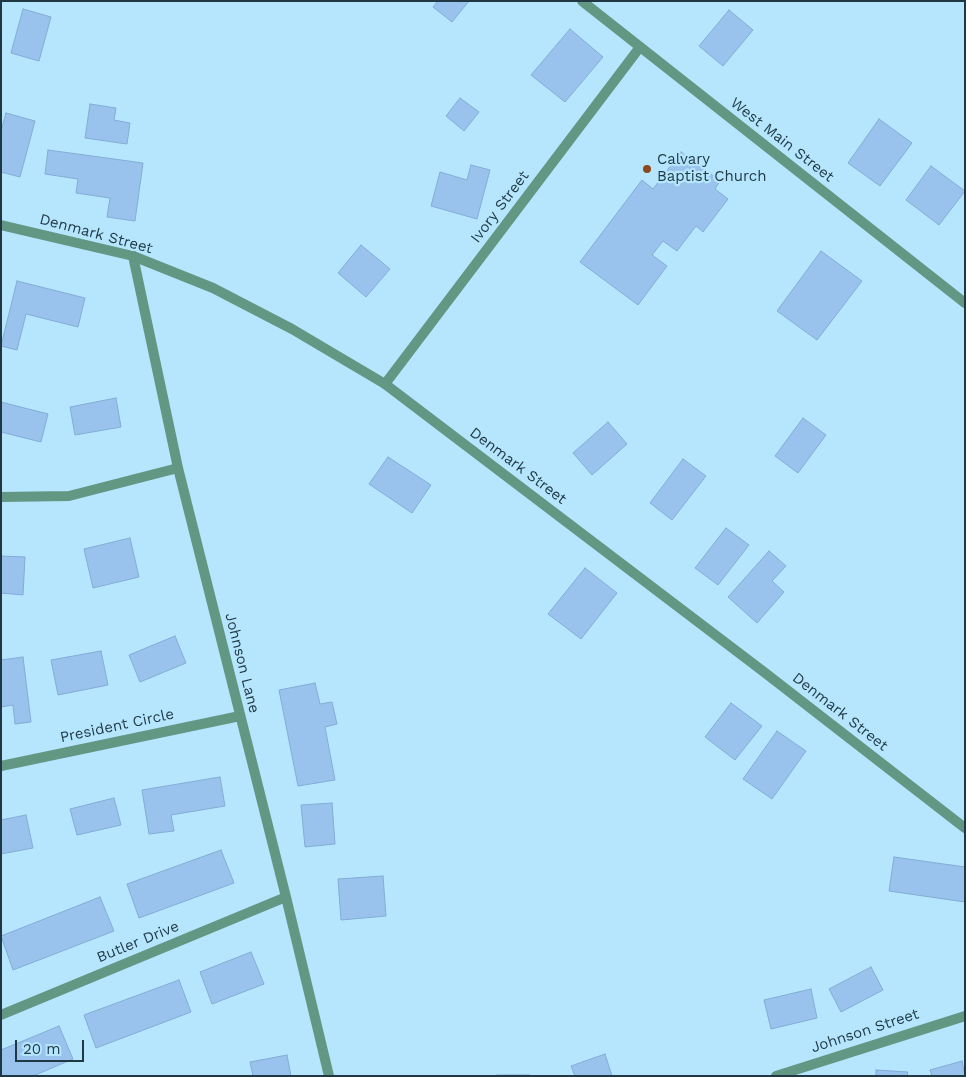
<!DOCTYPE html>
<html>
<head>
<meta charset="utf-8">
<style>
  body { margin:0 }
  #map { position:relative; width:966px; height:1077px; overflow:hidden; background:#b5e6fe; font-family:"Work Sans",sans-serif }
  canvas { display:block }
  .frame { position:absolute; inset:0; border:2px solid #1f3844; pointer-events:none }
  .scale { position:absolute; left:15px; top:1040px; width:69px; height:22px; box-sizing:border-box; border:2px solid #1f3844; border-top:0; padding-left:6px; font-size:15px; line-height:18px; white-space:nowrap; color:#1f3844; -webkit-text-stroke:4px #b5e6fe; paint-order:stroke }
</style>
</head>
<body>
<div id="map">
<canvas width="966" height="1077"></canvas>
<div class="frame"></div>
<div class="scale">20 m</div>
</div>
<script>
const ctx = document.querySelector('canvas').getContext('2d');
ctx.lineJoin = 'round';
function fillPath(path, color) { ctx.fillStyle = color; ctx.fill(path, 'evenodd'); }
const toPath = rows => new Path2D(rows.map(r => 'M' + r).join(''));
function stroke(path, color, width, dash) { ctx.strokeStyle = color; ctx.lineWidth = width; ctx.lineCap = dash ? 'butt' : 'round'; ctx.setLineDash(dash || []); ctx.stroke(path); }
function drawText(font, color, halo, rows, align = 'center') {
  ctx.font = font + ' "Work Sans",sans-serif'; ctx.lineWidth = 4.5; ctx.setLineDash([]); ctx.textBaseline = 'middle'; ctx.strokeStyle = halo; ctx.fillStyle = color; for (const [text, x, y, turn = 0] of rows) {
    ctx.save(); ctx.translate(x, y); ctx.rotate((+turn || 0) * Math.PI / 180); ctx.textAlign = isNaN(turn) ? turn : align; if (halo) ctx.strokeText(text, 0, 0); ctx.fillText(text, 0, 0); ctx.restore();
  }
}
const building = toPath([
  [438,1,469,1,452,22,433,7,438,1],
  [23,9,51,17,39,61,11,53,23,9],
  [729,10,753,30,723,66,699,46,729,10],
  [570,29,603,57,565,102,531,75,570,29],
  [460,98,479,112,464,131,446,116,460,98],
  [90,104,116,108,114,120,130,123,127,144,85,138,90,104],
  [6,113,35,121,20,177,1,172,1,131,6,113],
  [879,119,912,143,880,186,848,163,879,119],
  [48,150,143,163,135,221,107,217,110,198,76,193,78,179,45,174,48,150],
  [681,152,720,181,715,189,728,199,703,232,696,226,677,251,663,241,652,255,667,266,638,305,580,262,642,180,653,189,681,152],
  [471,165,490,170,477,219,431,206,440,172,467,180,471,165],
  [931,166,965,191,939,225,906,200,931,166],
  [361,245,390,269,366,297,338,273,361,245],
  [821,251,862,281,817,340,777,311,821,251],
  [17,281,85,298,78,327,26,314,17,350,1,346,17,281],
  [116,398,121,427,75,435,70,407,116,398],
  [1,402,48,414,41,442,1,432,1,402],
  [803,418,826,435,798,473,775,456,803,418],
  [608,422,627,444,592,475,573,453,608,422],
  [388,457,431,485,412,513,369,484,388,457],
  [683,459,706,476,672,520,650,503,683,459],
  [726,528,749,545,718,585,695,568,726,528],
  [130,538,139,577,93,588,84,549,130,538],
  [769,551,786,566,772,581,784,592,757,623,728,597,769,551],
  [1,556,25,557,23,595,1,593,1,556],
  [585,568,617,593,581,639,548,614,585,568],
  [175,636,186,663,140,682,129,655,175,636],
  [101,651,108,685,58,695,51,660,101,651],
  [23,657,31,722,15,724,13,705,1,707,1,660,23,657],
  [315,683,320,704,332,702,337,724,325,727,335,780,298,786,279,690,315,683],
  [731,703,762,726,735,760,705,737,731,703],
  [777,731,806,751,772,799,743,779,777,731],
  [220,777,225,806,171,815,174,831,149,834,142,790,220,777],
  [114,798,121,825,77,835,70,809,114,798],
  [332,803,335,844,305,847,301,805,332,803],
  [26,815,33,848,1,854,1,820,26,815],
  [221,850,234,883,139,918,127,884,221,850],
  [894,857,965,867,965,902,889,891,894,857],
  [383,876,386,916,341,920,338,879,383,876],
  [100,897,114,931,13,970,1,936,100,897],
  [251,952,264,984,212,1004,200,972,251,952],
  [871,967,883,990,841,1012,829,989,871,967],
  [179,980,191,1012,96,1048,84,1015,179,980],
  [811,989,817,1018,771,1029,764,1000,811,989],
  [59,1026,73,1059,33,1076,1,1076,1,1050,59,1026],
  [605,1054,612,1076,575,1076,571,1066,605,1054],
  [287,1055,291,1076,253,1076,250,1062,287,1055],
  [962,1061,965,1076,932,1076,930,1070,962,1061],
  [876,1070,908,1072,907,1076,876,1076,876,1070],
  [497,1075,530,1075,530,1076,498,1076,497,1075]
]);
fillPath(building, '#99c3ed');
stroke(building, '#82acd5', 1);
stroke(toPath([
  [133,256,178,468,286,897,329,1076],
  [385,384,640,47],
  [1,497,69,496,178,468],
  [1,766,240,716],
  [1,1015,286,897]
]), '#619783', 10);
stroke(toPath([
  [582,1,965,303],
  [1,225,133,256,213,288,292,329,385,384,764,672,965,828],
  [776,1076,965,1016]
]), '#619783', 10);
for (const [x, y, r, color] of [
  [647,169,5,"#8d481e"]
]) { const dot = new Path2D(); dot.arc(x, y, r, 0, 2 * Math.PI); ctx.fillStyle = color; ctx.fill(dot); stroke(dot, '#b5e6fe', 2); }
drawText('15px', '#1f3844', '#b5e6fe', [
  ["West Main Street",782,140,38],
  ["Ivory Street",500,207,-53],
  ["Denmark Street",96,234,15],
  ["Denmark Street",518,466,37],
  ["Johnson Lane",242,663,76],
  ["Denmark Street",840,712,38],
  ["President Circle",117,726,-12],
  ["Butler Drive",138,942,-22],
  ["Johnson Street",865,1031,-18]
]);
drawText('15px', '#1f3844', '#b5e6fe', [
  ["Calvary",657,160],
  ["Baptist Church",657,177]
], 'left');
</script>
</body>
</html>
